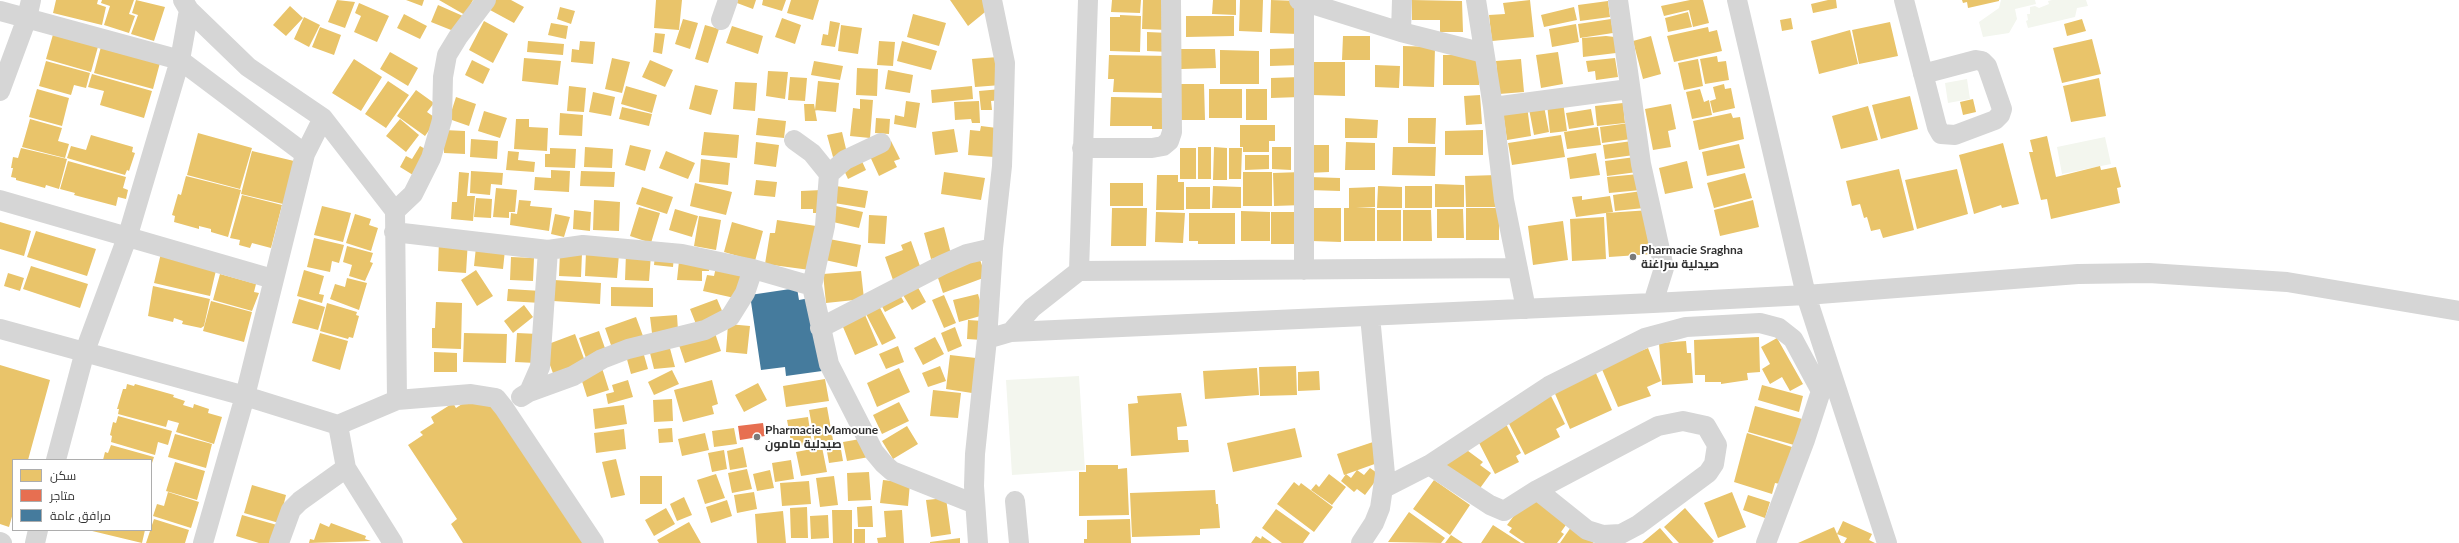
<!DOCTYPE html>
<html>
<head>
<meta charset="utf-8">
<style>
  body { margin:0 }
  #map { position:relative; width:2459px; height:543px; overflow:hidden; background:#fff; font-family:Lato,Cairo,sans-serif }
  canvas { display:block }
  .legend { position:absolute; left:12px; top:459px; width:140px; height:72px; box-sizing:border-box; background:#fff; border:1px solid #adadad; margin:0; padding:5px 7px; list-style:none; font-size:12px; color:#323232 }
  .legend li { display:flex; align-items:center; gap:8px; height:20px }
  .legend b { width:20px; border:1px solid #adadad }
</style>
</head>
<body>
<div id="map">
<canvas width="2459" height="543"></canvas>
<ul class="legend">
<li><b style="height:11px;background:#e9c46a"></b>سكن</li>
<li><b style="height:11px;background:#e76f51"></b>متاجر</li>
<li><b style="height:11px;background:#457b9d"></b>مرافق عامة</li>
</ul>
</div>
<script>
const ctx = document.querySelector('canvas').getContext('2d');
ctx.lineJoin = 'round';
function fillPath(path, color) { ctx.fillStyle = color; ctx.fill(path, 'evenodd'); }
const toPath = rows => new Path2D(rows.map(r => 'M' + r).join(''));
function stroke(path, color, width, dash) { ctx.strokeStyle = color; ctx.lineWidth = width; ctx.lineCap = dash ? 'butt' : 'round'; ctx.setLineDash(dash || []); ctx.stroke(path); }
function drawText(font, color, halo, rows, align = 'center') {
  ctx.font = font + ' Lato,Cairo,sans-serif'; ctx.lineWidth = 4; ctx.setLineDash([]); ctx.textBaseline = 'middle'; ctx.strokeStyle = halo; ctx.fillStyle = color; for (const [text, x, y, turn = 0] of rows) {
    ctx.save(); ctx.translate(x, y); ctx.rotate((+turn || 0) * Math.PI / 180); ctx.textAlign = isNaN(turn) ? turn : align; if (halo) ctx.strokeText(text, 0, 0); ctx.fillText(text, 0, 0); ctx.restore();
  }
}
fillPath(toPath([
  [2001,0,2035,0,2036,4,2015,9,2017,19,2009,33,1983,37,1979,22,1999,8],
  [2052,0,2086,0,2088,6,2077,8,2075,17,2028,28,2026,21,2028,20,2027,14,2030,14,2030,7,2035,6,2039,8,2049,4,2048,1],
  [1967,79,1970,99,1948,103,1945,83],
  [2105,137,2111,164,2062,174,2057,147],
  [1079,376,1085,470,1012,475,1006,380]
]), '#f3f6ee');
fillPath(toPath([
  [56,0,98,0,97,4,106,7,102,25,53,13],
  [102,0,134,0,129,14,135,16,129,33,104,25,110,6,101,3],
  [136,0,165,7,154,41,131,34,138,15,132,13],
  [337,0,355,2,345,28,328,22],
  [406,0,424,0,422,6],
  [439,0,473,0,465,15],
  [495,0,511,0,524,7,514,23,490,10],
  [656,0,682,0,679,30,654,28],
  [738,0,756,0,753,9,737,3],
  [763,0,786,0,782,11,762,5],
  [791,0,819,0,813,20,787,13],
  [950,0,984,0,990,8,968,26],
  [1112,0,1141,0,1140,13,1111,12],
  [1143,0,1169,0,1168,30,1142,29],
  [1213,0,1236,0,1236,15,1212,14],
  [1240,0,1263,0,1262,32,1239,31],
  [1271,0,1299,1,1299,34,1270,33],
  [1412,0,1462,1,1463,32,1440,32,1440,20,1412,20],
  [1530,0,1534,37,1492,41,1489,15,1505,14,1503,3],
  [1690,0,1703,0,1709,23,1693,27,1689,10,1664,16,1661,6],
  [1828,0,1836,0,1837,8,1813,13,1811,4],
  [1962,0,1999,0,1999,1,1968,8,1967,2,1963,3],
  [1608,1,1610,17,1580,21,1578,5],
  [359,3,389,16,377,42,354,32,361,16,355,13],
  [438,5,463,16,456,32,431,22],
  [290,6,303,18,286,36,273,25],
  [560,7,575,11,571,24,557,19],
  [1574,7,1577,20,1544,27,1541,15],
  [1688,12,1692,27,1668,32,1665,18],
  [404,14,427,26,420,39,397,28],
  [913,14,946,23,939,46,907,37],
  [1120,15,1141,16,1140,52,1110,51,1110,17,1120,17],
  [1186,16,1234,16,1234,36,1186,37],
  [304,17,320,25,309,47,294,39],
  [782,18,801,25,795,44,775,37],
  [1791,18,1793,29,1782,31,1780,20],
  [683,19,698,23,690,49,675,44],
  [1611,19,1613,33,1580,38,1578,24],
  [2082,19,2086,31,2067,36,2064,24],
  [484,21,508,34,493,63,469,50],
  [830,21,840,23,835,47,821,45,823,34,828,35],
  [1890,22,1898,56,1859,64,1852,30],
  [551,23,568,26,566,39,548,35],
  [1576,24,1579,42,1552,47,1549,29],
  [705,25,719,29,708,63,695,59],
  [841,25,862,28,858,54,838,51],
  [732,26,763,36,758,54,726,43],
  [320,27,341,35,334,55,312,47],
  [1708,27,1709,32,1717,30,1722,51,1674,62,1667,36],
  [1850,30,1858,64,1819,74,1811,41],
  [54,31,99,43,91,72,46,59],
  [1147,32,1169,33,1169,52,1147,51],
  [655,33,665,34,662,54,653,52],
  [1343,36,1370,36,1370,60,1342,60],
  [1606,36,1615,37,1616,53,1583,57,1582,38],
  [1651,36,1661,74,1643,79,1633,41],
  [2092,39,2101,74,2062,83,2053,48],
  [528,41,564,44,563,55,527,52],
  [580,41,595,42,593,64,571,62,572,49,579,50],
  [879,41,895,42,893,66,877,65],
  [902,41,937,51,931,70,897,61],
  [102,43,161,59,153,89,94,73],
  [1403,46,1435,47,1434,87,1403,86],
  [1300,48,1300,65,1270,66,1270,49],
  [1181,49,1215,49,1216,68,1181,69],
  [1220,50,1259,51,1259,84,1220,84],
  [390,52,418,68,408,86,380,69],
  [1558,52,1563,84,1541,88,1536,55],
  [1109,55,1171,56,1167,93,1113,92,1114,79,1108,79],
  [1443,55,1479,55,1479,85,1443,85],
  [1717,56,1718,62,1726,61,1729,80,1705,84,1700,59],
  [998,57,1001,85,975,87,972,59],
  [524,58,561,61,558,85,522,81],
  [612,58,630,62,622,93,605,89],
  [1615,58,1618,77,1596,80,1595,71,1588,72,1586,61],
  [354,59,382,77,361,111,332,93],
  [1521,59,1524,92,1499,94,1496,61],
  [1698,59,1703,86,1684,90,1678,63],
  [472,60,490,69,483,84,465,75],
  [650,60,673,70,665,87,642,77],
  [46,61,90,73,86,88,74,85,71,95,39,86],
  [814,61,843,66,840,80,811,75],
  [1313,62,1345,62,1345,96,1312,95],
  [1375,65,1400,66,1399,88,1375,87],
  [857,68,878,69,877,96,856,95],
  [888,70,913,75,910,93,885,89],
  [768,71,788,72,785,99,766,96],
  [92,74,152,91,144,118,100,105,104,91,88,87],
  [790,77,807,78,805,101,788,100],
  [1300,77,1300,97,1271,98,1271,78],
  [2099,78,2106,116,2071,122,2063,86],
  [388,81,409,95,386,128,365,114],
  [818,81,839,83,836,112,815,110],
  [735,82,757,83,755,111,733,109],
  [1177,84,1204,84,1205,120,1178,120],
  [1724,84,1725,89,1731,88,1735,108,1713,113,1710,101,1716,99,1713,87],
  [695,85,718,90,711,115,689,109],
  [569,86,586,88,584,112,567,111],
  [626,86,657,95,652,113,621,104],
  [972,86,973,99,932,103,931,90],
  [37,89,69,98,62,126,29,117],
  [1001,89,1002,100,991,101,992,110,981,110,979,91],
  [1209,89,1242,89,1242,118,1209,118],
  [1246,89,1267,89,1267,120,1246,120],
  [1700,89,1704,102,1709,100,1712,115,1692,119,1686,92],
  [416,90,434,103,427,112,437,119,425,136,397,116],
  [593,92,615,97,611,116,589,112],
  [1480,95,1482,124,1466,125,1464,96],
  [1910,96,1918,129,1881,139,1872,105],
  [456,97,476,104,469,126,449,119],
  [1111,97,1165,98,1164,129,1152,129,1152,126,1110,126],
  [860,99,873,100,870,138,850,136,853,108,860,109],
  [1973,99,1976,112,1963,115,1960,102],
  [906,101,920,103,916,128,894,124,895,115,904,117],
  [979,101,980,123,972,123,971,119,955,120,954,102],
  [1563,102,1567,131,1550,133,1547,104],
  [1623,103,1625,123,1597,126,1595,106],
  [804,104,814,104,817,121,805,121],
  [1671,104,1676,129,1668,131,1671,147,1653,150,1645,109],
  [1527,106,1531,136,1507,140,1503,112],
  [1544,106,1549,132,1534,135,1529,109],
  [1868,106,1878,140,1841,149,1832,116],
  [622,107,652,114,649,126,619,119],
  [1591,109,1594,125,1569,129,1566,113],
  [484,111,507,118,500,138,478,131],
  [560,113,583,115,582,136,559,135],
  [1731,113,1733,118,1740,117,1744,139,1699,150,1693,121],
  [758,118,786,121,784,138,756,135],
  [876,118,890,119,889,134,875,133],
  [1345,118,1378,120,1377,138,1345,138],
  [1408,118,1436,118,1435,144,1408,143],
  [30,119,62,128,58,141,69,144,65,158,22,147],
  [400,119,419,135,406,152,386,136],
  [516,119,529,119,529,127,548,128,547,151,514,149],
  [1629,123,1631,139,1602,143,1600,127],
  [1240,125,1275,125,1275,141,1269,141,1269,152,1243,152,1243,147,1240,147],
  [981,126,997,128,994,157,968,155,970,130,980,131],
  [1598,127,1601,145,1567,149,1564,132],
  [954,129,958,152,935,155,932,132],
  [444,130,465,131,465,154,444,153],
  [1483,130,1483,155,1445,155,1445,131],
  [704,132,739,135,737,158,701,155],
  [842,132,847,153,833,157,827,135],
  [198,133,252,148,240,189,187,175],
  [91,135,133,147,132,152,135,153,129,171,127,170,125,175,67,158,71,146,86,150],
  [1561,135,1565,157,1512,165,1508,143],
  [2047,136,2056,177,2100,166,2101,170,2116,167,2121,187,2117,188,2120,203,2051,219,2047,199,2041,200,2029,152,2033,152,2030,140],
  [471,139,498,141,497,159,470,157],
  [891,141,900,159,894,161,897,167,879,176,868,152],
  [1632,141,1634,155,1605,159,1603,145],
  [756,142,779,145,776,167,754,164],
  [1346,142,1375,143,1375,170,1345,170],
  [2003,143,2019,204,2002,208,2001,205,1974,214,1959,155],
  [1739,144,1745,168,1707,176,1702,152],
  [630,145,651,150,645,171,625,165],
  [1308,145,1329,145,1329,172,1308,173],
  [420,146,427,150,413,175,400,167,406,156,412,159],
  [585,147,613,149,612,168,584,167],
  [1198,147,1211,147,1211,179,1198,179],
  [1214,147,1227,148,1227,180,1213,180],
  [1272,147,1291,147,1291,170,1272,169],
  [1393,147,1436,147,1435,176,1392,175],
  [21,148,67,159,59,189,46,185,45,188,16,180,16,178,11,177,13,168,11,168,13,157,18,158],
  [550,148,576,149,575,168,545,167,545,154,550,154],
  [1180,148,1196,148,1196,179,1180,179],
  [1229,148,1242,148,1241,179,1229,179],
  [252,151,294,161,283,204,241,194],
  [508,151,519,152,518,160,535,162,534,172,506,170],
  [666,151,695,163,688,179,659,168],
  [1596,153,1600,175,1570,179,1567,158],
  [1245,155,1269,155,1269,169,1245,170],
  [860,157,866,170,848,179,842,166],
  [1635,157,1637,172,1607,176,1605,161],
  [701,159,730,163,728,185,699,182],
  [68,161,126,177,123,188,128,190,126,199,118,197,116,206,74,195,75,193,60,189],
  [1687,161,1693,188,1665,194,1659,168],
  [1899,169,1914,230,1883,238,1880,229,1871,231,1867,217,1864,218,1860,204,1852,206,1846,181],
  [1957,169,1968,214,1917,229,1905,180],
  [551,170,570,171,569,192,534,190,535,177,551,178],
  [471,171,503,173,502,185,491,184,490,195,470,193],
  [581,171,615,172,614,187,580,186],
  [459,172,469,173,467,196,475,196,473,221,451,219,452,202,457,202],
  [944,172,985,178,981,200,941,194],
  [1243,172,1272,172,1272,206,1243,206],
  [1302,172,1303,205,1274,206,1273,173],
  [1745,173,1752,198,1714,208,1707,183],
  [1639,174,1641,190,1609,193,1607,177],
  [1157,175,1178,175,1178,182,1184,182,1184,210,1156,210],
  [1497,175,1499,207,1466,207,1465,176],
  [186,176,241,190,228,237,211,232,211,229,199,226,199,229,174,222,175,216,172,215,178,194,181,195],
  [1309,177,1340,178,1340,191,1308,190],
  [756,180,777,182,775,197,754,195],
  [695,183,732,192,726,215,690,206],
  [1110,183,1143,183,1143,206,1110,206],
  [1435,184,1464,185,1464,207,1435,207],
  [836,186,868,191,865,208,834,203],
  [1213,186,1241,187,1241,208,1212,208],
  [1378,186,1402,187,1402,208,1377,208],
  [1405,186,1432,186,1432,208,1405,208],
  [642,187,673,197,667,214,636,204],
  [1186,187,1210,187,1210,209,1186,209],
  [1375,187,1375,207,1356,208,1375,208,1375,241,1344,241,1344,208,1349,208,1349,188],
  [496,188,517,190,515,212,509,212,509,218,493,217],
  [822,190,823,213,813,213,813,209,801,209,801,191],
  [1642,191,1644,208,1615,211,1613,195],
  [242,195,282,205,271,248,252,243,250,248,239,245,240,240,230,238],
  [1582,196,1582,200,1610,196,1613,212,1576,217,1572,197],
  [476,198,492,199,491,218,474,217],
  [519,200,531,201,530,206,552,208,549,231,510,225,511,213,517,214],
  [594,200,620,202,619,231,593,230],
  [1753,200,1759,227,1720,236,1714,210],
  [322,206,351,213,343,242,314,235],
  [836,206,863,212,859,228,833,222],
  [639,207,660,213,651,243,630,236],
  [1112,208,1147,208,1146,246,1111,246],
  [1313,208,1341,208,1341,242,1312,241],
  [1466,208,1499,208,1499,240,1466,240],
  [675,209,698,216,692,237,669,230],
  [1437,209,1463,209,1464,238,1437,238],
  [574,210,591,212,590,231,573,229],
  [1377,210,1401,210,1401,241,1377,241],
  [1403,210,1431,210,1432,241,1403,241],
  [1650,210,1653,254,1609,257,1606,213],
  [1241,211,1270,212,1270,241,1241,241],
  [1156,212,1185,213,1183,243,1155,242],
  [1271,212,1298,212,1298,244,1271,244],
  [1189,213,1235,213,1235,244,1198,244,1198,241,1189,241],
  [355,214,371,219,369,225,378,228,371,251,346,243],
  [555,214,570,217,564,237,551,234],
  [869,215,887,216,885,244,868,243],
  [699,216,721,220,716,250,694,246],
  [1604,217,1606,259,1572,261,1570,219],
  [777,220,816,226,810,270,765,264,770,233,775,233],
  [1563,221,1568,260,1533,265,1528,226],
  [0,222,31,231,24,256,0,249],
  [732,222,763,231,755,261,724,252],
  [944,227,951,254,931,259,924,233],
  [36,231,96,249,87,276,27,257],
  [314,238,344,245,339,263,332,261,330,272,307,267],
  [439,239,468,240,466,273,438,271],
  [829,239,861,245,857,267,825,260],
  [911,241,921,269,893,280,885,257,903,250,901,245],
  [347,246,373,253,370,262,373,263,365,281,349,276,352,265,343,262],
  [476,247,505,250,503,269,474,266],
  [560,252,582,253,581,277,559,276],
  [586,252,619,254,617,278,585,276],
  [161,253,217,266,210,296,154,283],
  [626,253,651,255,649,281,625,280],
  [978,254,986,277,943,293,935,269],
  [655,255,674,256,673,267,654,265],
  [511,257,534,258,533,281,510,280],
  [679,261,710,262,709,271,702,271,702,281,677,280],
  [31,266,88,284,80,308,23,289],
  [716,267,745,272,739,299,703,291,707,275,714,276],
  [304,270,324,276,319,294,324,295,322,303,297,296],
  [476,270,493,296,477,306,461,280],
  [861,271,864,299,826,303,823,274],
  [8,273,24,278,20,291,4,286],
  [220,274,256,284,254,292,259,293,252,311,213,300],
  [347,278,367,283,359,310,330,299,335,284,345,287],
  [554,280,601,283,600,304,553,301],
  [915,282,926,302,912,310,900,290],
  [153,286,210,299,204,326,201,328,182,324,183,321,174,318,173,322,148,316],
  [611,287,653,288,653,307,611,306],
  [508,289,542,291,541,303,507,301],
  [898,291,904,302,885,312,879,301],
  [978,294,984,315,959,322,953,300],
  [944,295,956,323,944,328,932,300],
  [299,299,325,307,318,330,292,323],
  [717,299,723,313,696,324,690,309],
  [211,301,252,312,244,342,203,331],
  [436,302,462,303,461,349,432,348,432,328,435,328],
  [327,303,357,312,356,315,359,316,353,338,349,337,348,339,320,331],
  [878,304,896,338,882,345,865,312],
  [524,305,533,317,513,333,504,321],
  [863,310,878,345,855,355,840,320],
  [677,315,678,331,652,333,650,317],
  [636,317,643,336,612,348,605,328],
  [968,320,983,321,982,340,967,339],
  [728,324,750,326,747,354,726,352],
  [955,327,962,346,948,352,941,333],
  [599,331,607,354,587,361,579,338],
  [320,333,348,341,340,370,312,361],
  [464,333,507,334,506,363,463,362],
  [517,333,538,334,536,363,515,362],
  [715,333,721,351,685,363,679,345],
  [575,334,586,364,554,376,543,346],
  [935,337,944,354,923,365,914,348],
  [1759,337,1760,372,1747,373,1748,380,1721,384,1721,382,1705,382,1705,375,1695,375,1694,340],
  [1777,338,1803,384,1790,391,1782,377,1770,384,1762,369,1770,364,1761,347],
  [668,341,675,367,654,369,648,345],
  [1686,341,1687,353,1691,353,1693,383,1662,385,1659,343],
  [898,346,904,362,886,369,879,354],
  [642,348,648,369,631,374,625,352],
  [1648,348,1661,381,1647,387,1651,396,1618,407,1601,367],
  [434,352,457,353,457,372,434,372],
  [950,355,976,358,972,393,946,389],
  [0,365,50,380,28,460,13,460,13,513,9,527,0,524],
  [940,366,946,381,928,387,922,373],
  [1296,366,1297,395,1260,396,1259,367],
  [602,368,609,390,587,397,580,375],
  [899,368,910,392,877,407,867,383],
  [1257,368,1259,395,1205,399,1203,371],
  [672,370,679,384,654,395,648,382],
  [1319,371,1320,390,1298,391,1298,372],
  [1595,371,1612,410,1570,429,1553,389],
  [825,379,829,401,786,407,783,386],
  [628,380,633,397,608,404,606,394,614,392,612,385],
  [712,380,718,404,712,406,714,414,683,422,674,390],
  [758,383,767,400,744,412,735,395],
  [127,384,134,386,135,384,174,395,173,397,185,401,183,405,193,408,194,404,209,409,208,413,222,417,214,444,176,432,179,423,168,420,166,427,118,414,119,409,117,409,123,389,126,389],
  [1762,385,1803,396,1799,412,1758,400],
  [933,390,961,393,958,418,930,416],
  [1181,393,1187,426,1177,427,1178,440,1188,440,1189,452,1131,456,1128,404,1138,403,1137,396],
  [1551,396,1565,424,1556,429,1560,437,1525,455,1506,418],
  [471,398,478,398,484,406,492,401,586,543,463,543,451,524,457,519,408,445,423,435,420,432,434,423,431,417,453,403,456,408],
  [672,399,673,421,654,422,653,400],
  [899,402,909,421,882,434,873,415],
  [624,405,627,424,595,429,593,409],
  [1755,406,1802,419,1794,445,1748,432],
  [827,407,833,440,815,443,809,410],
  [118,416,172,431,168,445,158,442,155,455,111,442,112,436,110,435,113,422,116,423],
  [808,417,812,444,792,447,787,420],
  [1505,422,1521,453,1516,456,1519,462,1495,474,1476,437],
  [907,426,918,444,893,459,882,441],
  [672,428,673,442,659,443,658,429],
  [734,428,737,444,714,447,712,431],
  [1295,428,1302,457,1233,472,1227,443],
  [624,429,626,449,596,453,594,433],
  [705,433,709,450,682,456,678,439],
  [1747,433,1792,447,1780,484,1775,483,1772,494,1734,482],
  [175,434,212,444,206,468,168,457],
  [866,438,869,457,847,461,843,442],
  [1376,441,1383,461,1344,475,1337,454],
  [840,444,843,461,829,463,826,446],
  [111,445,154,457,151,466,151,460,103,460,105,452,108,453],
  [1460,445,1483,462,1480,465,1491,473,1478,491,1444,467],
  [743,447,747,467,730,470,727,451],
  [822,447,827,472,801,476,796,452],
  [724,450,727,469,712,472,708,453],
  [616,459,625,495,611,498,602,462],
  [791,460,794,479,775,482,772,463],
  [175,462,205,471,197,500,166,491],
  [1086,465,1118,465,1118,469,1127,468,1129,515,1079,516,1079,472,1086,472],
  [1370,468,1380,475,1365,495,1357,489,1354,492,1341,481,1346,474,1351,478,1357,470,1364,475],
  [747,469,752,489,732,493,728,473],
  [770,470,774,488,757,491,753,474],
  [869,472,871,500,848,501,847,473],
  [716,474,725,498,705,504,697,480],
  [1329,474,1346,487,1332,505,1311,490,1316,484,1319,487],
  [640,476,662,476,662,504,640,504],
  [834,476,838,505,820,507,816,478],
  [883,480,910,483,908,506,880,503],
  [1434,480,1470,505,1450,535,1413,509],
  [809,481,811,504,782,506,780,483],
  [1294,482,1299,486,1301,483,1333,507,1314,532,1277,504],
  [252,485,286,495,279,523,244,513],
  [1215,490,1216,504,1218,504,1220,528,1200,529,1200,535,1132,537,1130,493],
  [168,492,199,502,191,528,153,516,157,504,164,506],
  [754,492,757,509,737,513,734,495],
  [1732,492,1746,527,1718,538,1704,503],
  [1748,495,1770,502,1765,518,1743,510],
  [684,497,692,515,677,521,670,504],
  [946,498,951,534,931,537,926,500],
  [1533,498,1568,522,1561,532,1564,534,1557,543,1525,543,1509,532,1512,528,1507,525,1522,505],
  [727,500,732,516,711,523,706,507],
  [872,506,873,527,858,527,857,507],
  [807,507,808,538,791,538,790,508],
  [666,508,675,524,654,536,645,520],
  [1685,508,1714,541,1712,543,1679,543,1664,527],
  [1276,509,1310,533,1303,543,1282,543,1262,528],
  [832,510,852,510,852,543,833,543],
  [902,510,904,543,878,543,877,538,886,537,884,511],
  [783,511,786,543,757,543,755,514],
  [1409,512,1445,538,1441,543,1388,542],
  [242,515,277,525,271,543,259,543,236,536],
  [828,515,829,538,811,539,810,516],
  [154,519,189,530,185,543,146,543],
  [1130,519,1131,543,1084,543,1084,539,1087,539,1087,520],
  [1843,521,1872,534,1869,540,1875,543,1844,543,1847,538,1837,534],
  [689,522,701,543,659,543,657,540],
  [320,523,329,527,331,523,366,536,365,539,371,541,309,543,310,539,314,540],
  [1493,525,1521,543,1481,543],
  [1571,527,1594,543,1560,543],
  [1834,527,1841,543,1798,543],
  [1660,528,1673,543,1642,543],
  [854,529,865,529,865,543,854,543],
  [88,530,145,530,142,543],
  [1451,535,1463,543,1445,543],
  [1256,536,1261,539,1262,536,1272,543,1251,543],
  [960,538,960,543,930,543,930,542]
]), '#e9c46a');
fillPath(toPath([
  [763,423,765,436,740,440,738,426]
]), '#e76f51');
fillPath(toPath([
  [797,288,799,300,810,298,822,371,786,376,785,367,761,370,750,295]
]), '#457b9d');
stroke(toPath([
  [183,0,189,10,248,67,323,118,395,211,397,400,471,394,496,398,504,408,594,543],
  [1299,0,1401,32,1484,53],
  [1304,0,1304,270],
  [1476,0,1493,107,1504,200,1526,309],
  [1618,0,1641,164,1664,268,1653,303],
  [1737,0,1806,295,1887,543],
  [1904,0,1937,127,1941,134,1955,135,1995,120,2000,115,2002,109,1987,66,1982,61,1976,60,1923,74],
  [0,11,180,60,305,154],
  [721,20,728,0],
  [1401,32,1402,0],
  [0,91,27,18,31,0],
  [1493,107,1629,89],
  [794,140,812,153,829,174],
  [881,143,845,160,829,174,825,226,812,286,829,364,874,452,884,464,892,471,975,504],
  [1082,148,1152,148,1163,146,1169,141,1172,132,1171,0],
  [0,200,273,279],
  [395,211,413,194,431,158,442,120,443,77,447,55,458,37,486,0],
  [394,232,548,250,583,245,682,254,753,269,812,286],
  [1079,271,1518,268],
  [820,328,942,265,967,254,993,248],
  [0,329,245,396,338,425,397,400],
  [1011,332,1032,308,1079,271,1088,0],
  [987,339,1011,332,1653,303,1806,295,2078,274,2149,273,2287,282,2459,311],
  [529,392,573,376,602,359,628,349,705,330,730,317,745,293,753,269],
  [521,397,529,392,540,367,548,250],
  [338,425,346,468,393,543],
  [56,460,85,351,128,235,180,60,189,10],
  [1429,465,1490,505,1504,511,1537,490,1658,426,1683,421,1706,426,1717,445,1714,464,1708,473,1638,525,1621,534,1603,535,1587,530,1537,490],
  [1384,488,1429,465,1549,386,1645,338,1686,327,1760,323,1779,328,1793,339,1821,391,1805,440,1766,543],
  [1015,501,1019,543],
  [0,542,2,543],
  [35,543,38,530],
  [203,543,245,396,305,154,323,118],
  [279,543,291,510,300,501,346,468],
  [978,543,974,486,975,454,987,339,993,248,1002,166,1004,103,1005,63,992,0],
  [1361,543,1374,523,1380,508,1385,474,1370,316]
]), '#d6d6d6', 20);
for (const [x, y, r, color] of [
  [1633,257,4,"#7a7a7a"],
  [757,437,4,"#7a7a7a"]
]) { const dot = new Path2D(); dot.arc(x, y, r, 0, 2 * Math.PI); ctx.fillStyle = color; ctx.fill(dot); stroke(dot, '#fff', 1.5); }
drawText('bold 12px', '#323232', '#fff', [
  ["Pharmacie Sraghna",1641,250],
  ["صيدلية سراغنة",1641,264],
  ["Pharmacie Mamoune",765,430],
  ["صيدلية مامون",765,444]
], 'left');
</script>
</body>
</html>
